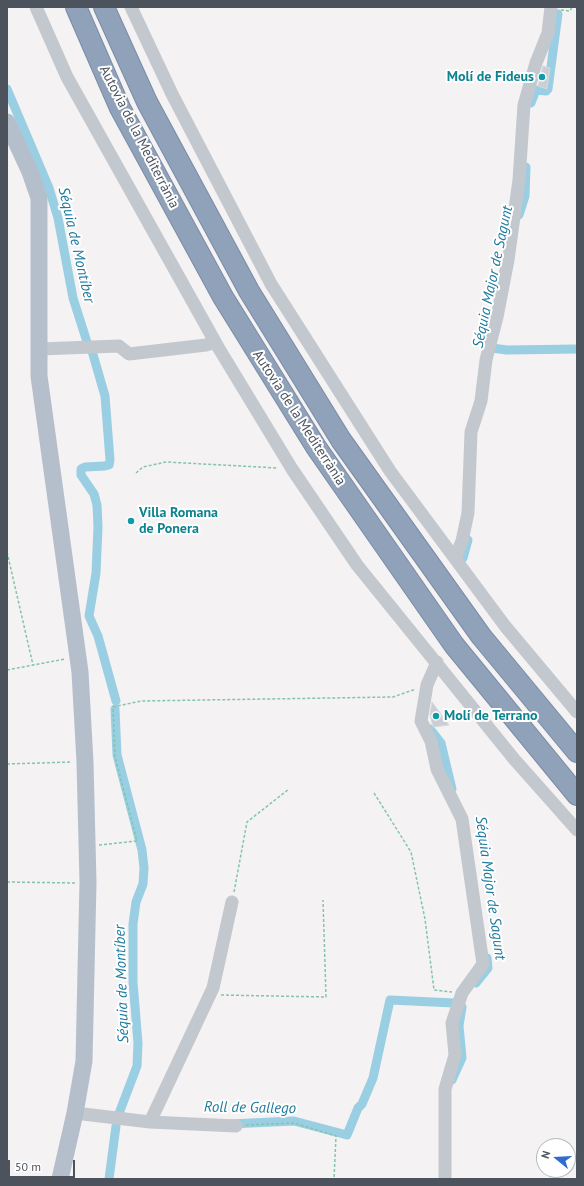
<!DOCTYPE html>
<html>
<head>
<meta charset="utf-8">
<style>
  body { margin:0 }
  #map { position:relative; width:584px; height:1186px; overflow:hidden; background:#f4f2f2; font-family:"PT Sans",sans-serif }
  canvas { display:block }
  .frame { position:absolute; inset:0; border:8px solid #4c535d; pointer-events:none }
  .north { position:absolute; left:536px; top:1138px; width:40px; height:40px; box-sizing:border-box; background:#fff; border:1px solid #b7babe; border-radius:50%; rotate:288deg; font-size:11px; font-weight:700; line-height:16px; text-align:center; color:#4c535d }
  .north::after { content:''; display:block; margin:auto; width:14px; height:18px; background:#306bd0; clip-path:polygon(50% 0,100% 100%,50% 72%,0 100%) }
  .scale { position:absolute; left:8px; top:1160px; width:67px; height:18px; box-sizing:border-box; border:2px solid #4c535d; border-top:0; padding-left:5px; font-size:12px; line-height:14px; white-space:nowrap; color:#4c535d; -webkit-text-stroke:3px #fff; paint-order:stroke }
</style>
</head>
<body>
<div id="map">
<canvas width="584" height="1186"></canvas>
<div class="frame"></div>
<div class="north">N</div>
<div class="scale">50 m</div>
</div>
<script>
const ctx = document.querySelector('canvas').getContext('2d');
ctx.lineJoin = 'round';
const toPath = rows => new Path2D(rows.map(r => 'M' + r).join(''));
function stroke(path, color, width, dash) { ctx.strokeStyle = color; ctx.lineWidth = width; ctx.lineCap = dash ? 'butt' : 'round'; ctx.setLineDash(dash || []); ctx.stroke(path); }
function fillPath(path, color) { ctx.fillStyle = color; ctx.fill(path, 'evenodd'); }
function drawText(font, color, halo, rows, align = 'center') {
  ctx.font = font + ' "PT Sans",sans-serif'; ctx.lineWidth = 4; ctx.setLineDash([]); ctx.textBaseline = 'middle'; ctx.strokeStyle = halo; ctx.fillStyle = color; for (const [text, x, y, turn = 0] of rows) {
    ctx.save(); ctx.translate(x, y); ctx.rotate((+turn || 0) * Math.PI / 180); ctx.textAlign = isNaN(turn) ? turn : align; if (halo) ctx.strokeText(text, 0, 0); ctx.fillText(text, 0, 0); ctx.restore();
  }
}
stroke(toPath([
  [7,89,49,188,58,218,73,298,87,342],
  [531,103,536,90,546,91,548,89,558,14],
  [519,215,525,196,526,167],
  [492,348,507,350,577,349],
  [92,351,105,396,110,460,109,465,105,466,85,467,81,469,81,475,94,494,97,505,98,527,96,573,89,616,98,636,116,701],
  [463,558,468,540],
  [115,709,117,755,142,850,144,868,143,884,136,902,133,924,133,982,138,1043,137,1066,118,1116,123,1117],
  [430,729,441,743,452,789],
  [476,983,488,968,487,958],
  [452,1080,462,1058,459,1026,462,1007],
  [230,1124,294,1121,347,1135,358,1108,362,1104,373,1078,390,1000,454,1003],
  [109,1179,116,1126]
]), '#99cee3', 9);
const building = toPath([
  [543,66,550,68,547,89,538,86,543,66],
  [432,702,449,725,433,727,430,714,432,702]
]);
fillPath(building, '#cdced3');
stroke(building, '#d6d8dc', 1);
const highway = toPath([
  [76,7,120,108,223,297,316,447,454,645,577,795],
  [104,7,147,102,249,291,341,440,481,636,577,752]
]);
stroke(highway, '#7b8ca6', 22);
stroke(toPath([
  [561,10,570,11,572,7],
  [136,473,143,467,166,462,278,468],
  [7,552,33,665],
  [7,670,65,659],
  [7,764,71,762],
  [374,793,411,852,425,919,434,990,452,992],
  [99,845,137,841,115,757,113,707,141,701,393,697,416,689],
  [7,882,76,883],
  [234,892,247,822,289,789],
  [221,995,326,997,323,900],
  [246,1125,294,1123,336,1136,334,1179]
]), '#82c5a9', 1.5, [3, 2]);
stroke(toPath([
  [36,7,67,77,218,347,292,469,357,565,514,759,577,830],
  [131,7,172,94,271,284,390,471,505,626,577,712],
  [39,349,119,346,129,354,206,345,215,342],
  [455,558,462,541,468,513,471,432,481,401,486,360,497,317,508,260,519,180,524,105,536,63,548,33,551,7],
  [437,662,427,685,421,721,431,741,437,769,462,819,483,964,462,993,452,1023,455,1055,445,1089,445,1179],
  [75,1113,150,1122,236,1126],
  [150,1122,213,988,232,902]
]), '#c2c8ce', 13);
stroke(toPath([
  [7,122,30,172,39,198,39,376,80,672,85,762,88,882,84,1061,75,1113,60,1179]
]), '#b5bfcc', 17);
stroke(highway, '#90a1ba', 20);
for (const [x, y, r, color] of [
  [542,77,4,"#0f9aa8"],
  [131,521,4,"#0f9aa8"],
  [436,716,4,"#0f9aa8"]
]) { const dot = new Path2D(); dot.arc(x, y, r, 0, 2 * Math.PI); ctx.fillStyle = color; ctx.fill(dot); stroke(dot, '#fff', 1.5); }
drawText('bold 14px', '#0d838f', '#fff', [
  ["Molí de Fideus",534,77,"right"],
  ["Villa Romana",139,513],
  ["de Ponera",139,529],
  ["Molí de Terrano",444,716]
], 'left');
drawText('14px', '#4c535d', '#fff', [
  ["Autovia de la Mediterrània",139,137,63],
  ["Autovia de la Mediterrània",299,418,57]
]);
drawText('italic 15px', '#1e7a9d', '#fff', [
  ["Séquia de Montíber",76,245,77],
  ["Séquia Major de Sagunt",493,277,-78],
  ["Séquia Major de Sagunt",490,888,82],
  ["Séquia de Montíber",122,984,-92],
  ["Roll de Gallego",250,1108,1]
]);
</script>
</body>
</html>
